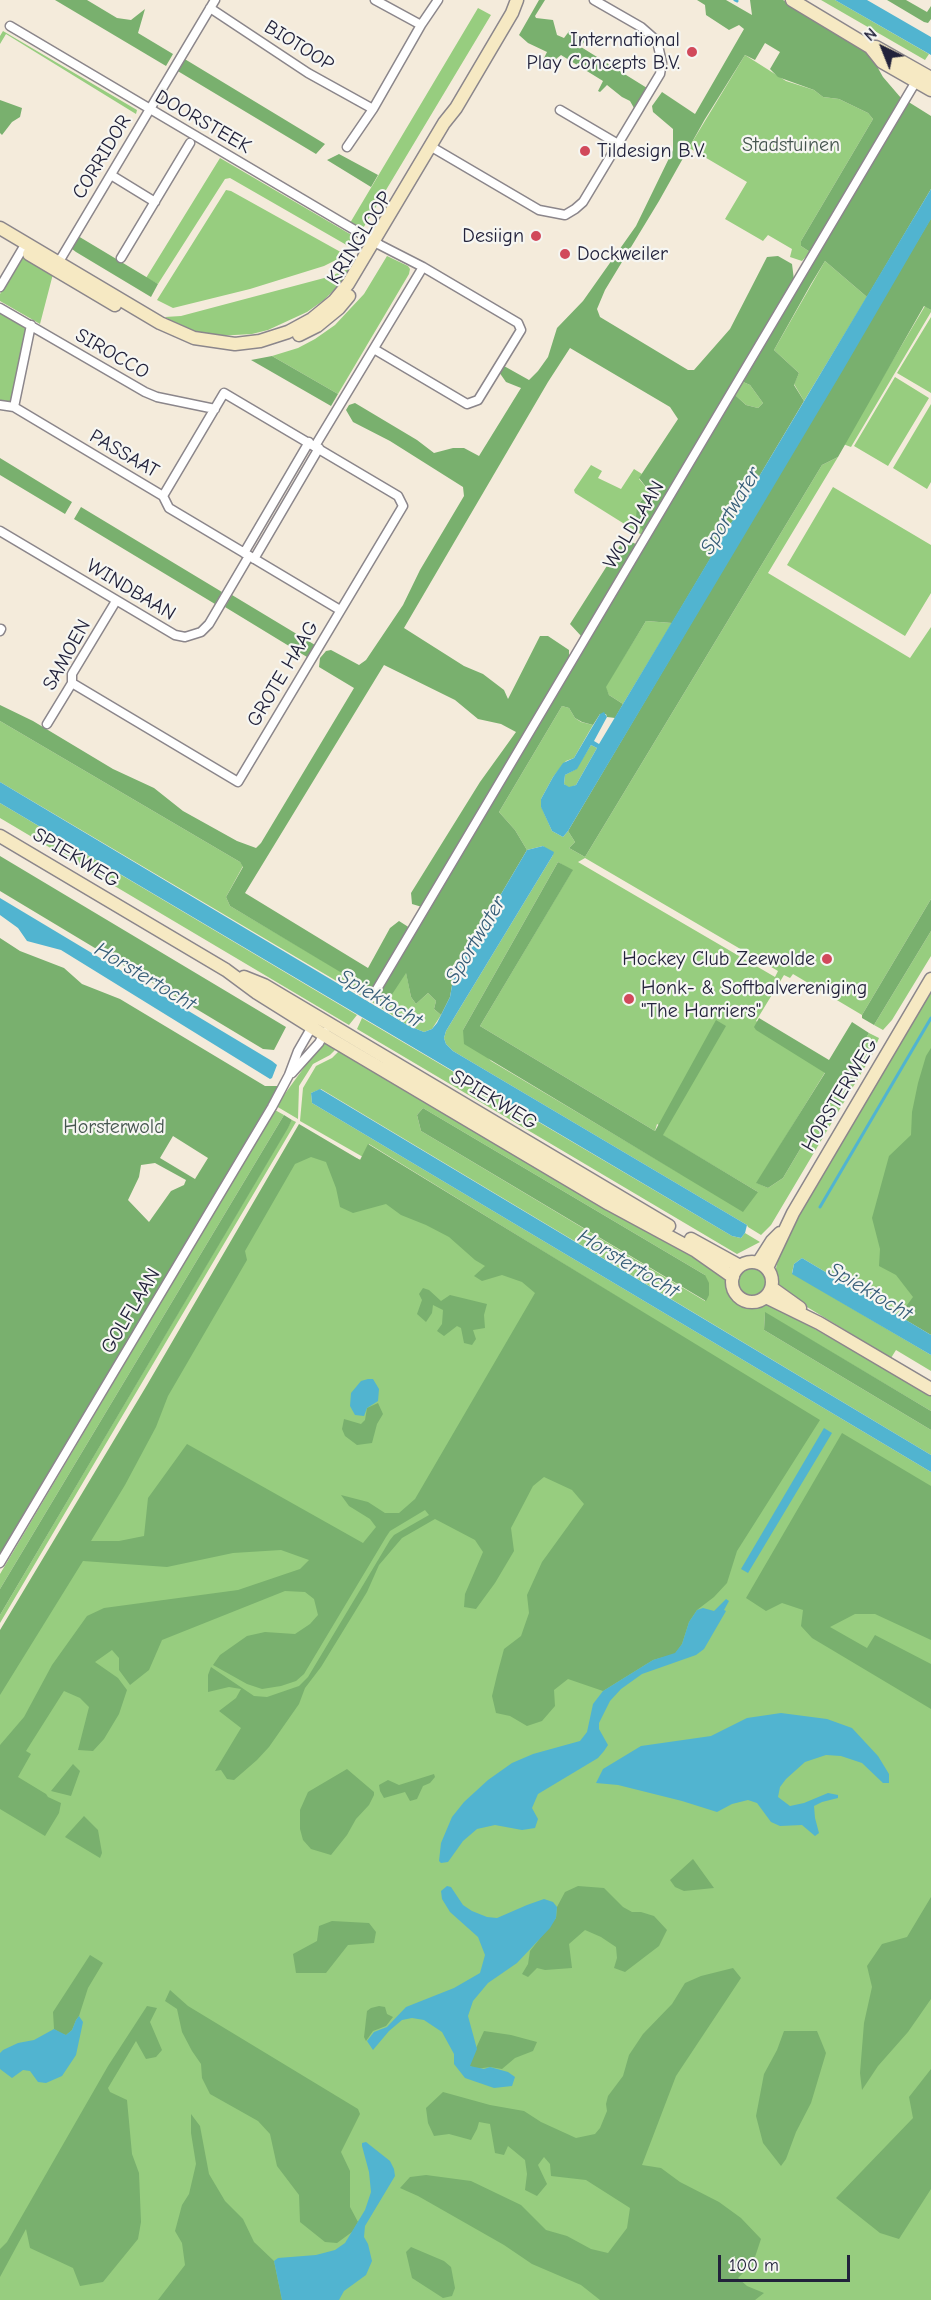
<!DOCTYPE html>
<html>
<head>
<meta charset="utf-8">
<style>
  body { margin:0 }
  #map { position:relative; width:931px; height:2300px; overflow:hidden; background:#f4ebdb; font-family:"Comic Neue",sans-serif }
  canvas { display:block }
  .north { position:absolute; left:853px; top:18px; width:60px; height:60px; -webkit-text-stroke:4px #f6f6f2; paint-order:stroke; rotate:317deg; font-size:16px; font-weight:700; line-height:24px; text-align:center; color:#22223b }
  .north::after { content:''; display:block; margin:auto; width:21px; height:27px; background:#22223b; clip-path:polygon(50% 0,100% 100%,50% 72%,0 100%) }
  .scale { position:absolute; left:718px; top:2255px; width:132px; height:27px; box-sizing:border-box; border:3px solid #22223b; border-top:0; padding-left:8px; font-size:18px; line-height:21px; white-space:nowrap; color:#22223b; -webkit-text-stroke:4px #f6f6f2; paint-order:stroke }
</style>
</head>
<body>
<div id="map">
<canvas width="931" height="2300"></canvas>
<div class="north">N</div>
<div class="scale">100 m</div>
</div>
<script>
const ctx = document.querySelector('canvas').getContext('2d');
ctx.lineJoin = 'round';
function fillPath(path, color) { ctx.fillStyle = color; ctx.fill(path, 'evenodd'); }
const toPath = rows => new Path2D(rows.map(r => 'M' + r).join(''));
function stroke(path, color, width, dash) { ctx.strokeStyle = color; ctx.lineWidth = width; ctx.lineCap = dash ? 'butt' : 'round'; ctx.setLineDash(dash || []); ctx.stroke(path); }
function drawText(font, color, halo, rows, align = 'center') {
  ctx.font = font + ' "Comic Neue",sans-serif'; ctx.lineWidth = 4.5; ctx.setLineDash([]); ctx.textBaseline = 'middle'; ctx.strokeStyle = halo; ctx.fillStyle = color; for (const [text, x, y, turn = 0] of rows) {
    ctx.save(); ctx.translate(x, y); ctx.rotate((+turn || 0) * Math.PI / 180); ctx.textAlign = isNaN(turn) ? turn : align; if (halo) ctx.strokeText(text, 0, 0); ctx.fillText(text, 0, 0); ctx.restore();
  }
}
fillPath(toPath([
  [821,0,835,0,929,54,925,60],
  [478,8,491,15,362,230,350,223],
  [3,31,137,110,136,114,6,34,0,44,0,36],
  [745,55,786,81,814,90,823,97,839,99,868,113,873,119,801,241,801,246,810,252,802,261,790,257,792,249,768,235,763,241,725,219,747,182,691,149,688,149],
  [220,158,355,237,350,247,230,178,225,179,158,284,146,278],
  [226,190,231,191,346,255,324,266,250,289,173,308,157,300],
  [22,256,53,274,40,324,0,301,0,294],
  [387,256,408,266,410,269,409,274,338,394,272,356,298,348,315,339,335,325,364,294],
  [825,261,867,297,804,401,794,384,799,373,774,350],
  [351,268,341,283,324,300,307,312,268,330,252,334,217,336,185,329,165,317,181,316,328,277],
  [925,306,931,310,931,312,851,447,843,444],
  [0,312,26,327,13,402,0,400],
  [931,317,931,393,897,373],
  [895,377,929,398,888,466,854,446],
  [741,381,750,385,763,403,758,408,746,405,734,394],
  [931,404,931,482,927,489,893,468],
  [838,457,768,573,910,658,931,627,931,899,862,1015,793,974,790,978,784,975,756,1021,829,1066,757,1183,768,1188,783,1178,869,1033,879,1038,872,1055,771,1225,761,1235,748,1227,747,1225,453,1051,446,1044,444,1038,446,1031,553,855,543,846,527,850,515,830,499,812,562,706,569,708,575,718,581,722,593,725,574,758,566,761,553,777,541,799,541,806,552,831,563,837,568,831,575,842,569,848,585,857,822,465],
  [585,858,778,971,775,977,578,862],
  [558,862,572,871,480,1026,655,1131,657,1124,666,1129,662,1135,758,1192,681,1174,491,1061,463,1030],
  [591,465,602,471,598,478,621,489,634,469,642,474,639,479,650,492,637,505,649,525,642,535,575,493,574,490],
  [833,487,931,545,931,593,905,636,787,565],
  [646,621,672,623,623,704,609,695,605,687],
  [0,721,240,862,243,866,226,897,230,906,369,988,372,991,367,999,0,782],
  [591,745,597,748,576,785,569,788,564,784,565,775,576,769],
  [0,802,0,803,357,1015,349,1025,0,818],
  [931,931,931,956,892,1020,883,1030,874,1025],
  [406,972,411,997,416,1004,428,993,436,1001,434,1009,441,1015,432,1029,424,1032,409,1026,372,1002,376,995],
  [931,988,931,1323,905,1308,899,1316,802,1258,794,1264,792,1273,931,1355,931,1371,896,1350,891,1358,789,1296,778,1284,775,1272,778,1260,798,1216],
  [362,1018,732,1236,741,1238,745,1233,760,1242,737,1254,357,1029],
  [324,1044,333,1044,338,1047,330,1055,313,1064,299,1086,298,1119,276,1106,316,1051],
  [342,1048,657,1231,727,1279,731,1295,739,1303,748,1306,768,1304,775,1306,931,1396,931,1411,765,1313,764,1330,931,1430,931,1455,321,1089,311,1093,312,1103,931,1472,931,2300,0,2300,0,1660,296,1160,308,1151,343,1153,361,1160,684,1338,369,1144,363,1157,300,1121,303,1088,316,1066,332,1058],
  [423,1108,705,1275,705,1301,421,1131,417,1115],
  [275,1110,284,1115,0,1589,0,1574],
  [292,1120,296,1122,0,1623,0,1615],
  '736 1282a15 15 0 1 1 30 0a15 15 0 1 1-30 0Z'
]), '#97cd7f');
fillPath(toPath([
  [55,0,87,0,117,18,131,20,145,9,138,33,173,54,166,66],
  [539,0,545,0,535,16,536,18,553,20,557,35,564,38,570,30,585,40,581,47,647,88,634,108,630,101,622,97,607,85,600,92,598,91,603,81,561,55,545,68,542,62,547,52,528,43,519,35],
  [697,0,726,0,752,15,750,0,783,0,870,54,883,77,901,98,810,252,801,246,801,241,873,119,868,113,839,99,823,97,814,90,778,77,770,69,780,52,765,43,755,60,745,55,705,119,659,201,605,290,597,309,600,317,688,370,694,370,730,329,767,257,778,256,792,264,794,280,649,525,643,531,636,519,637,505,650,492,639,478,678,419,670,407,570,348,548,382,404,628,464,666,483,674,504,690,508,699,540,636,548,636,569,650,569,659,509,762,487,794,422,907,412,904,411,893,480,782,516,732,501,724,478,719,455,700,384,665,245,893,368,968,390,928,399,921,410,928,372,991,230,906,226,897,243,867,240,862,0,721,0,705,33,721,113,769,154,788,183,811,237,841,256,848,261,843,354,688,319,667,320,658,326,651,331,650,359,665,366,660,403,605,420,570,464,496,463,487,390,441,353,422,346,410,349,405,355,403,417,440,434,453,453,448,464,448,479,456,521,388,506,382,499,372,504,366,529,380,538,371,548,357,557,328,583,301,636,226,673,150,673,129,653,112,652,106,662,92,695,114,744,29,739,25,729,30,706,15,705,5],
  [887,0,906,0,927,12,931,6,931,19,928,23,924,22],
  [183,58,325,144,316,154,176,70],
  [0,100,22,108,20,117,12,122,2,135,0,133],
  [907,101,931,116,931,189,867,297,825,261,811,284,774,350,799,373,794,385,804,401,672,623,646,621,606,687,609,695,623,704,615,718,607,717,606,714,600,714,593,725,582,722,575,718,569,708,562,706,499,812,515,830,527,850,454,974,450,997,441,1015,434,1009,436,1001,428,993,416,1004,411,997,406,973,387,1002,376,995,734,394,746,405,758,408,763,403,750,385,741,381],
  [339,154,378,175,371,187,327,160],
  [931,218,931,310,924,306,838,457,822,465,585,857,569,848,575,842,568,831],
  [78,236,158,284,151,297,76,252,72,249],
  [272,356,338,394,331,406,251,360],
  [0,458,72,502,65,514,0,475],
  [81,507,222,592,215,604,74,519],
  [624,539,636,544,635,550,582,637,570,624],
  [232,595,315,645,307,657,225,607],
  [0,856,286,1027,274,1050,263,1049,0,891],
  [558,862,573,870,480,1026,655,1131,716,1020,726,1026,663,1135,758,1192,743,1212,464,1044,463,1030],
  [931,899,931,931,874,1025,862,1018,862,1015],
  [0,938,20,951,64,968,82,984,120,999,265,1086,279,1086,0,1555],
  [173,1136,208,1158,195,1179,160,1158],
  [155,1163,186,1180,184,1185,171,1191,149,1222,128,1200,139,1177,141,1165],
  [759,1018,829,1060,852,1022,869,1033,783,1178,768,1188,756,1183,825,1073,756,1030,754,1027],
  [931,1048,931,1335,899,1316,913,1297,896,1275,879,1266,880,1249,872,1218,889,1156,911,1135,912,1112,918,1083,926,1056],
  [423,1108,705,1275,709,1283,709,1295,706,1301,421,1131,417,1115],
  [284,1115,292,1120,288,1128,0,1615,0,1589],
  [299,1124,360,1160,368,1144,820,1420,737,1551,727,1583,714,1597,697,1610,689,1622,682,1644,675,1654,653,1660,603,1691,568,1679,554,1690,555,1706,542,1721,527,1726,510,1716,496,1713,492,1696,497,1675,504,1649,521,1636,529,1613,527,1595,542,1562,584,1504,572,1490,544,1477,533,1486,511,1528,514,1551,495,1583,476,1609,464,1607,465,1594,483,1552,475,1540,435,1519,402,1538,379,1565,367,1592,321,1667,305,1688,299,1704,269,1747,257,1760,234,1780,227,1779,221,1770,215,1771,241,1728,219,1711,236,1698,241,1689,229,1687,208,1692,208,1675,211,1667,254,1696,267,1697,299,1686,308,1677,390,1540,394,1535,429,1515,425,1510,390,1531,386,1537,304,1674,296,1681,281,1686,262,1689,247,1684,213,1665,220,1655,247,1636,265,1632,295,1634,310,1624,318,1615,314,1599,305,1592,285,1591,162,1640,149,1670,130,1685,119,1670,119,1658,112,1650,95,1662,118,1678,127,1690,119,1714,104,1739,93,1751,78,1750,89,1707,80,1698,64,1691,26,1751,31,1754,18,1777,46,1794,48,1797,61,1803,59,1813,45,1836,0,1809,0,1745,24,1717,52,1665,87,1616,104,1608,238,1590,300,1569,309,1560,281,1550,233,1553,167,1567,83,1561,0,1695,0,1630,147,1385],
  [311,1157,326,1162,336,1188,340,1207,353,1213,386,1204,401,1215,426,1225,449,1237,475,1260,485,1266,474,1276,482,1281,502,1275,522,1282,535,1293,415,1499,399,1513,385,1513,368,1502,341,1495,349,1506,370,1519,376,1527,363,1543,187,1444,148,1498,144,1536,119,1541,91,1541,125,1485,156,1427,168,1396,247,1260,245,1251,295,1164],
  [423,1288,429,1290,441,1301,450,1295,487,1304,484,1315,485,1328,473,1330,476,1339,472,1345,464,1343,461,1328,457,1326,444,1336,437,1331,442,1324,443,1310,433,1305,432,1313,426,1322,417,1314,422,1300,419,1294],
  [765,1312,931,1411,931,1430,764,1330],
  [378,1403,383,1414,377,1424,372,1443,357,1445,345,1436,342,1429,344,1419,361,1424,365,1420,367,1408],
  [842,1433,931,1486,931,1640,875,1614,855,1614,830,1627,867,1648,875,1635,931,1664,931,1709,812,1638,801,1626,803,1610,782,1603,766,1611,746,1598],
  [73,1764,80,1771,71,1796,51,1791],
  [347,1769,374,1792,374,1795,369,1805,356,1819,347,1835,331,1855,311,1849,303,1840,300,1829,300,1810,308,1792],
  [434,1774,435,1777,430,1783,423,1786,417,1799,410,1801,405,1792,384,1798,380,1791,379,1785,388,1780,399,1785],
  [84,1816,98,1830,102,1853,100,1858,65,1837],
  [693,1859,714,1888,684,1891,675,1887,670,1880],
  [578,1886,604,1888,623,1907,632,1912,641,1912,654,1916,667,1930,659,1946,625,1972,614,1968,617,1958,616,1947,601,1937,585,1930,569,1944,572,1968,545,1970,537,1968,528,1977,522,1974,528,1964,530,1951,556,1918,557,1907,565,1892],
  [931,1897,931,1999,908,2032,878,2066,862,2090,860,2073,864,2023,872,1987,867,1966,882,1944,907,1937],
  [332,1921,369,1923,376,1932,374,1943,348,1945,326,1973,296,1973,293,1954,317,1941,319,1926],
  [90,1955,103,1963,88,1988,79,2016,76,2020,72,2030,66,2035,62,2034,54,2029,53,2012],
  [733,1968,741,1978,676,2076,642,2165,661,2168,680,2182,719,2202,741,2218,761,2239,753,2263,738,2278,747,2286,764,2293,755,2300,600,2300,581,2285,532,2264,504,2245,418,2196,400,2188,410,2177,426,2175,471,2181,521,2205,546,2230,567,2236,591,2249,608,2253,627,2228,630,2208,586,2180,551,2176,550,2164,544,2157,538,2165,547,2184,537,2196,525,2190,527,2174,525,2160,508,2146,504,2155,495,2153,490,2124,479,2122,477,2129,471,2140,449,2134,434,2136,428,2123,426,2108,443,2092,490,2105,524,2111,541,2122,576,2138,595,2134,600,2128,607,2111,606,2104,608,2096,623,2076,629,2055,643,2034,672,2004,685,1983,701,1976],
  [170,1990,188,2006,358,2109,360,2114,341,2152,350,2171,350,2207,358,2222,352,2232,337,2243,325,2242,300,2222,299,2195,277,2166,270,2134,258,2121,210,2094,202,2078,201,2064,192,2051,182,2032,177,2009,165,2001],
  [147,2006,157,2008,150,2022,162,2050,156,2057,146,2059,136,2041,108,2088,110,2092,127,2100,132,2154,139,2173,141,2222,138,2239,103,2282,80,2286,73,2268,30,2248,26,2229,0,2277,0,2249,7,2242,108,2066],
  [379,2006,385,2007,387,2014,393,2017,386,2026,373,2031,366,2041,364,2037,367,2011,371,2008],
  [484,2031,511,2035,537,2042,533,2051,515,2058,502,2069,490,2067,476,2069,470,2066,470,2061],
  [784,2031,817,2031,826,2053,811,2103,796,2132,786,2159,781,2166,763,2143,756,2116,764,2074,777,2050],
  [931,2069,931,2189,899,2239,880,2233,836,2198,913,2118,909,2097],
  [191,2114,200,2126,209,2174,225,2201,243,2219,254,2242,274,2261,282,2300,158,2300,185,2265,182,2243,175,2231,182,2205,189,2194,196,2164,191,2133],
  [411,2247,444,2261,451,2267,455,2288,452,2296,443,2298,412,2278,406,2252]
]), '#79b06e');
fillPath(toPath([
  [835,0,867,0,931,37,931,55],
  [931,189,931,219,843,370,568,831,563,837,552,831,541,807,541,799,553,777,563,763,574,758,600,714,604,712,607,717,594,741,599,744],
  [591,745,597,748,576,785,569,787,564,784,565,775,577,769],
  [0,782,409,1026,424,1032,432,1029,437,1023,450,997,454,974,527,850,543,846,554,852,553,855,446,1031,444,1038,446,1044,453,1051,747,1225,745,1233,741,1238,732,1236,0,803],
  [0,898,272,1061,277,1065,272,1078,270,1079,61,950,27,941,18,928,0,915],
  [320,1089,931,1455,931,1472,312,1103,311,1093],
  [802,1258,931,1335,931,1355,792,1274,794,1264],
  [368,1379,373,1379,379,1389,378,1401,367,1408,364,1416,355,1415,350,1406,351,1393,361,1381],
  [824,1428,832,1433,748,1573,741,1569],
  [726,1599,729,1601,724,1610,726,1611,704,1649,696,1655,642,1674,621,1689,610,1701,599,1723,599,1729,608,1745,604,1751,598,1758,538,1794,532,1808,538,1819,535,1828,522,1830,495,1825,477,1829,463,1841,448,1862,441,1863,439,1861,441,1843,452,1817,464,1802,488,1780,512,1763,533,1754,580,1741,587,1732,593,1704,603,1691,653,1660,675,1653,682,1644,689,1622,697,1610,703,1608,714,1611],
  [781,1713,827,1719,852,1728,878,1756,889,1774,889,1783,883,1783,862,1763,841,1756,826,1755,805,1762,786,1779,780,1787,778,1797,790,1806,804,1803,828,1793,838,1795,838,1798,822,1802,814,1806,815,1818,819,1833,815,1836,802,1825,780,1826,771,1822,757,1803,748,1800,732,1804,717,1812,682,1801,618,1785,596,1783,603,1769,641,1746,711,1736,747,1718],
  [447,1886,451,1887,463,1905,472,1911,487,1917,497,1918,527,1905,544,1899,553,1902,557,1907,556,1918,550,1928,517,1963,488,1983,473,2001,468,2016,477,2049,470,2066,484,2069,490,2067,508,2072,515,2077,512,2086,494,2088,465,2078,454,2064,454,2054,442,2032,424,2020,412,2018,402,2020,389,2031,373,2050,367,2041,374,2032,387,2027,406,2007,454,1988,480,1973,485,1955,478,1937,450,1912,442,1899,441,1891],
  [79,2016,83,2022,76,2055,62,2076,46,2083,38,2082,30,2071,23,2070,12,2078,0,2069,0,2053,3,2050,18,2043,34,2040,54,2029,66,2035,72,2030,76,2020],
  [366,2142,390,2161,394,2169,395,2176,365,2226,364,2237,368,2244,372,2261,366,2275,344,2291,339,2300,282,2300,274,2261,278,2258,316,2255,335,2250,345,2243,365,2210,371,2192,369,2172,362,2146,362,2143]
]), '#51b4d0');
stroke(toPath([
  [735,0,737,1],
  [820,1207,931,1018]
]), '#51b4d0', 3);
const street = toPath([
  [210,8,308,73,373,109,421,25,375,0],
  [421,25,438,0],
  [10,26,380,245,423,267,315,446],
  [560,110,618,144],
  [430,146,539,210,565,215,575,209,583,202,660,74,662,63,657,41,641,27,594,0],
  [347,147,373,109],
  [111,175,155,202],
  [121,258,190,143],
  [57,265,215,0],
  [0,287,26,243],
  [0,308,145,392,157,397,215,409],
  [374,349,467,404,478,400,521,330,518,323,423,267],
  [0,405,14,407,163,496,169,508,340,610],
  [14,407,31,325],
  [0,531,175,635,185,637,201,632,209,624,249,556],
  [244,553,309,442],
  [254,559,319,448],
  [0,631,1,629],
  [72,683,238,782,403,506,398,496,224,393,163,496],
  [47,724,72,683,72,674,116,601],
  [374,994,918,78],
  [292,1073,319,1043,325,1032],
  [0,1563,272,1107,289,1075,298,1051,313,1025]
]);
const secondary = toPath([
  [792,0,870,47,882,62,931,90],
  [871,47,876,47,931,78],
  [0,228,160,323,194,338,235,344,260,341,288,332,312,319,334,301,348,284,444,123,456,108,512,13,517,0],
  [29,254,115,305],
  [299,335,317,326,339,308,349,296],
  [0,836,226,970,257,993,324,1035,609,1204,696,1251,733,1277],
  [244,977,264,985,669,1226],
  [691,1239,740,1266],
  '732 1282a20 20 0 1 1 40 0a20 20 0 1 1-40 0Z',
  [758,1263,772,1241,780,1233],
  [767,1268,793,1213,931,979],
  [772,1288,800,1308],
  [766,1297,819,1323,931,1389]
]);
stroke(street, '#8b868b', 11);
stroke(secondary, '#8b868b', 15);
stroke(street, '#fff', 8);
stroke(secondary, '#f6e9c3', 12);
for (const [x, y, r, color] of [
  [692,52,6,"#d1495b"],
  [585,151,6,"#d1495b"],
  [536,236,6,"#d1495b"],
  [565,254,6,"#d1495b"],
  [827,959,6,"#d1495b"],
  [629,999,6,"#d1495b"]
]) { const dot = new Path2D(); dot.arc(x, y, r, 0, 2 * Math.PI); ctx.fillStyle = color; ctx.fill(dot); stroke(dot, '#f6f6f2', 2); }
drawText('20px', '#22223b', '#f6f6f2', [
  ["International",680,40],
  ["Play Concepts B.V.",680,63],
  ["Tildesign B.V.",597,151,"left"],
  ["Desiign",524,236],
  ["Dockweiler",577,254,"left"],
  ["Hockey Club Zeewolde",815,959],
  ["Honk- & Softbalvereniging",641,988,"left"],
  ["\"The Harriers\"",641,1011,"left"]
], 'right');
drawText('20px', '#22223b', '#f6f6f2', [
  ["BIOTOOP",299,46,32],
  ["DOORSTEEK",203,122,30],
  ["CORRIDOR",102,157,-59],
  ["KRINGLOOP",360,238,-58],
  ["SIROCCO",112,354,30],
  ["PASSAAT",124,454,30],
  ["WOLDLAAN",634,525,-59],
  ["WINDBAAN",131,590,31],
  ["SAMOEN",67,655,-61],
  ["GROTE HAAG",283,674,-59],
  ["SPIEKWEG",76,858,31],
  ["HORSTERWEG",840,1095,-59],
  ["SPIEKWEG",494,1100,31],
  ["GOLFLAAN",131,1311,-59]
]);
drawText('20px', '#45554f', '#f6f6f2', [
  ["Stadstuinen",791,145],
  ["Horsterwold",114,1127]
]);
drawText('italic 21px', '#355c77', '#f6f6f2', [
  ["Sportwater",731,511,-59],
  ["Sportwater",476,940,-59],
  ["Horstertocht",145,977,31],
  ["Spiektocht",380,999,31],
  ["Horstertocht",628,1264,31],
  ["Spiektocht",870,1292,31]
]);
</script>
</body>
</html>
